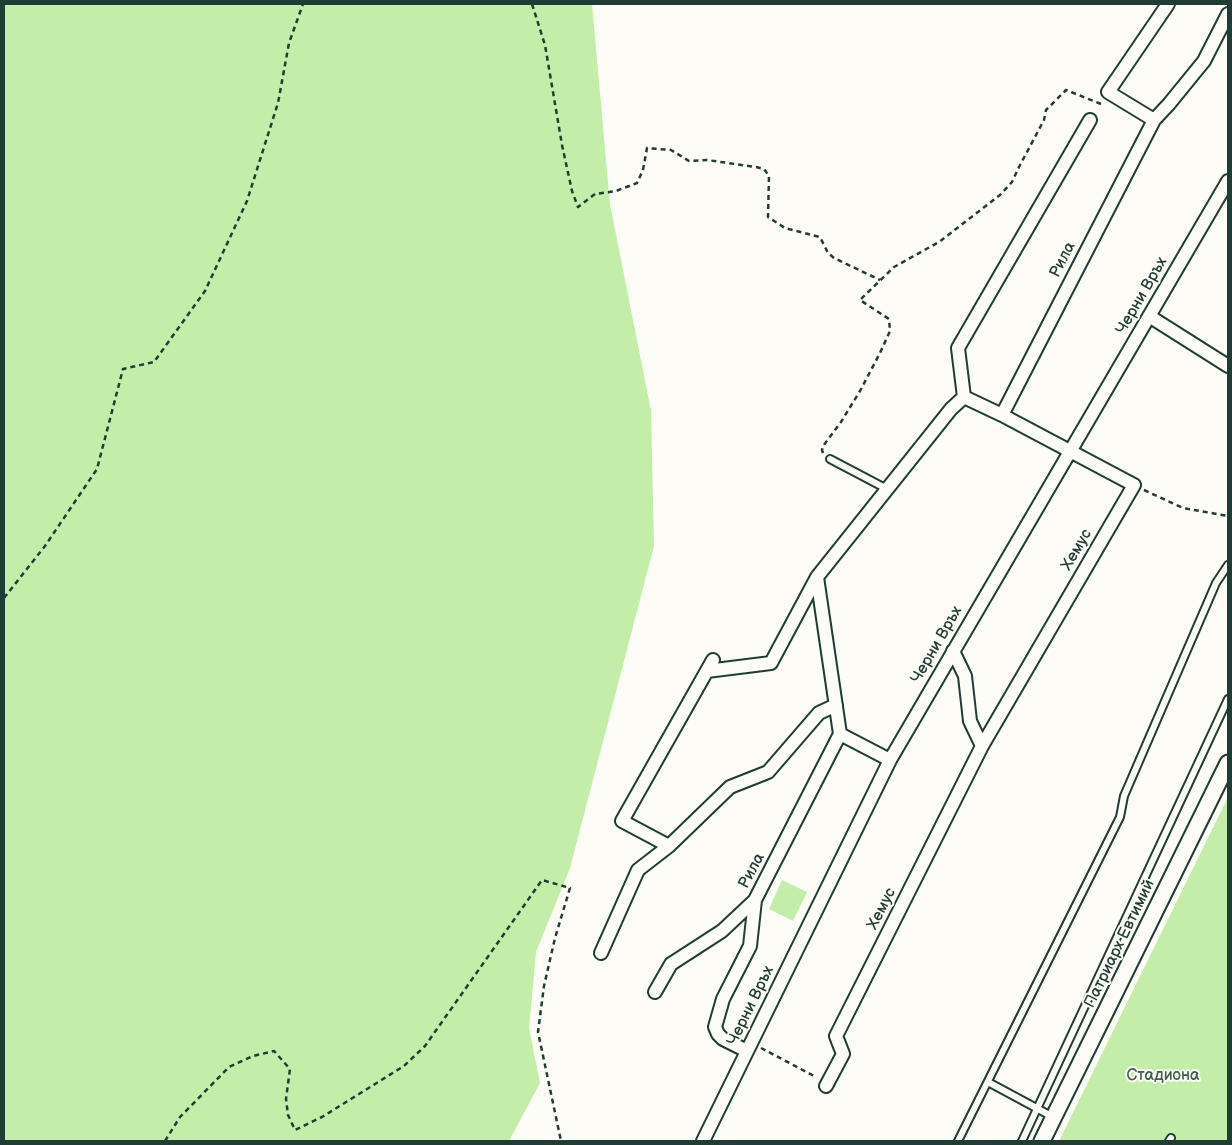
<!DOCTYPE html>
<html>
<head>
<meta charset="utf-8">
<style>
  body { margin:0 }
  #map { position:relative; width:1232px; height:1145px; overflow:hidden; background:#fdfcf7; font-family:"Balsamiq Sans",sans-serif }
  canvas { display:block }
  .frame { position:absolute; inset:0; border:5px solid #1f3d34; pointer-events:none }
</style>
</head>
<body>
<div id="map">
<canvas width="1232" height="1145"></canvas>
<div class="frame"></div>
</div>
<script>
const ctx = document.querySelector('canvas').getContext('2d');
ctx.lineJoin = 'round';
function fillPath(path, color) { ctx.fillStyle = color; ctx.fill(path, 'evenodd'); }
const toPath = rows => new Path2D(rows.map(r => 'M' + r).join(''));
function stroke(path, color, width, dash) { ctx.strokeStyle = color; ctx.lineWidth = width; ctx.lineCap = dash ? 'butt' : 'round'; ctx.setLineDash(dash || []); ctx.stroke(path); }
function drawText(font, color, halo, rows, align = 'center') {
  ctx.font = font + ' "Balsamiq Sans",sans-serif'; ctx.lineWidth = 4; ctx.setLineDash([]); ctx.textBaseline = 'middle'; ctx.strokeStyle = halo; ctx.fillStyle = color; for (const [text, x, y, turn = 0] of rows) {
    ctx.save(); ctx.translate(x, y); ctx.rotate((+turn || 0) * Math.PI / 180); ctx.textAlign = isNaN(turn) ? turn : align; if (halo) ctx.strokeText(text, 0, 0); ctx.fillText(text, 0, 0); ctx.restore();
  }
}
fillPath(toPath([
  [4,4,592,4,610,204,651,411,654,546,570,868,536,952,529,1028,540,1083,509,1141,4,1141],
  [1228,797,1228,1141,1059,1141],
  [782,880,807,892,793,921,769,909]
]), '#c3eda9');
const service = toPath([
  [830,459,887,489],
  [988,1082,1053,1117],
  [958,1141,1120,817,1124,796,1216,583,1228,565],
  [1022,1141,1228,699],
  [1169,1141,1171,1138]
]);
const minor = toPath([
  [1168,4,1108,92,1154,120,1169,104,1204,61,1228,14],
  [1149,316,1228,366],
  [964,397,958,348,1090,120],
  [1002,415,1154,120],
  [953,651,965,676,970,721,982,746],
  [707,671,771,663,817,577],
  [840,734,817,577,951,409,964,397],
  [669,846,622,821,713,660],
  [601,953,638,870,669,846,730,787,768,772,819,713,836,705],
  [655,992,671,964,722,931,755,900,840,734,890,760],
  [747,1051,723,1039,718,1034,715,1027,723,999,750,946,755,900],
  [826,1086,843,1054,836,1036,982,746,1134,485,1002,415,964,397],
  [703,1141,890,760,1228,181]
]);
const tertiary = toPath([
  [1042,1141,1228,763]
]);
stroke(service, '#1f3d34', 10);
stroke(minor, '#1f3d34', 16);
stroke(tertiary, '#1f3d34', 19);
stroke(toPath([
  [532,4,545,45,562,145,572,191,578,207,595,194,616,191,637,183,643,170,647,148,671,150,689,161,707,160,756,167,764,169,769,176,768,217,785,228,820,237,828,253,834,258,880,280],
  [823,453,822,450,823,446,841,422,860,391,880,353,890,331,889,319,860,300,894,267,939,242,1000,195,1012,182,1019,167,1044,120,1046,110,1066,90,1101,104],
  [1144,490,1183,508,1228,516],
  [4,598,45,546,97,469,123,369,154,362,205,291,247,201,278,103,289,43,303,4],
  [761,1048,816,1077],
  [165,1141,180,1117,229,1067,253,1056,274,1051,290,1069,286,1099,288,1115,295,1130,322,1117,404,1066,425,1046,542,880,570,888,555,938,544,986,538,1032,561,1141]
]), '#1f3d34', 2.5, [5, 4]);
stroke(service, '#fdfcf7', 6);
stroke(minor, '#fdfcf7', 12);
stroke(tertiary, '#fdfcf7', 15);
drawText('16px', '#1f3d34', '#fdfcf7', [
  ["Рила",1063,260,-63],
  ["Черни Връх",1142,296,-60],
  ["Хемус",1077,550,-60],
  ["Черни Връх",937,645,-60],
  ["Рила",752,871,-62],
  ["Хемус",882,909,-63],
  ["Патриарх Евтимий",1120,944,-64],
  ["Черни Връх",751,1006,-64]
]);
drawText('16px', '#40604b', '#fdfcf7', [
  ["Стадиона",1163,1076]
]);
</script>
</body>
</html>
